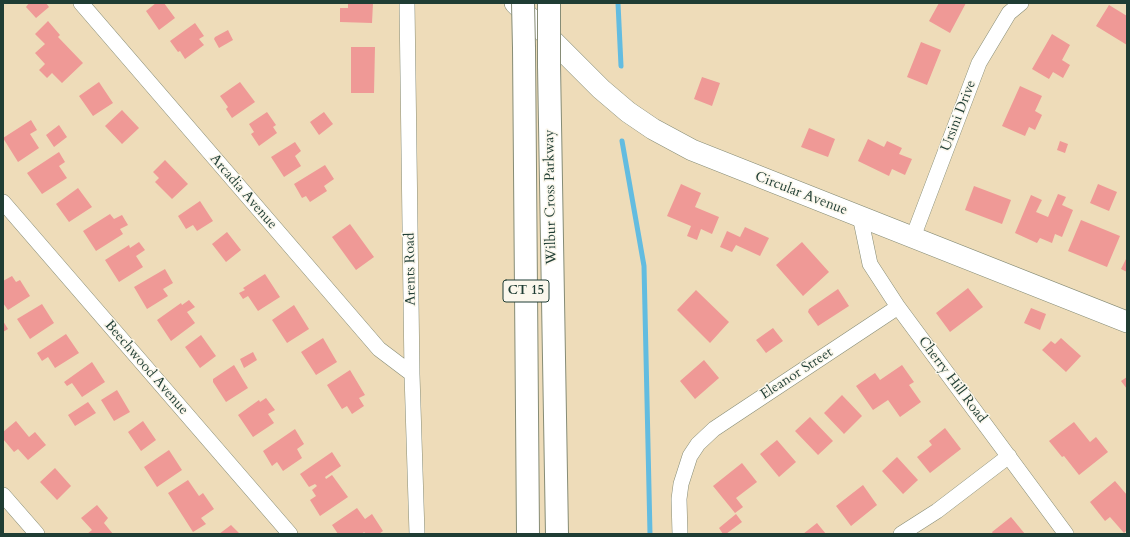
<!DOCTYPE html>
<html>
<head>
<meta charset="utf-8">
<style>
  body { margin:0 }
  #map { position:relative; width:1130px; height:537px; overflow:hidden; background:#eedcb9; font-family:Cardo,serif }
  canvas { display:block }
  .frame { position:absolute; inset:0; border:4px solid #1f3d34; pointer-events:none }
</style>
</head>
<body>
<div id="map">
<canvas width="1130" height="537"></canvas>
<div class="frame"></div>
</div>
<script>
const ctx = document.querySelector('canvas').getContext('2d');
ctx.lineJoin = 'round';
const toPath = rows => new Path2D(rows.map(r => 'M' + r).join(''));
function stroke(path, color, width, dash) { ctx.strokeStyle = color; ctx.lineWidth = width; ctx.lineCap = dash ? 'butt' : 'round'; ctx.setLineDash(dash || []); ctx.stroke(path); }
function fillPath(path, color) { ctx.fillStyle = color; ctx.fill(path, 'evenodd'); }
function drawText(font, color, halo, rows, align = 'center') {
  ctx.font = font + ' Cardo,serif'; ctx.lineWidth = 3; ctx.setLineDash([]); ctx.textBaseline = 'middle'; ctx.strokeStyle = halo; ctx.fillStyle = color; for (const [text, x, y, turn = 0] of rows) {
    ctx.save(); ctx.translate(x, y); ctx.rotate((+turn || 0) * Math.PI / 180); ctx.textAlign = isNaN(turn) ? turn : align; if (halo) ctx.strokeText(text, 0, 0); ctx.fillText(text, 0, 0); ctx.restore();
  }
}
stroke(toPath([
  [618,3,621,66],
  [622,141,644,266,650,534]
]), '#63bce0', 5);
fillPath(toPath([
  [29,3,46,3,49,7,36,18,26,7],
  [156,3,164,3,175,18,159,30,146,11],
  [348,3,373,3,372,23,340,22,340,8,348,8],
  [939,3,966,3,950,33,929,21],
  [1109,5,1127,16,1127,45,1096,26],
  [48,21,60,35,58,37,83,63,62,83,52,73,47,78,39,70,45,64,35,53,45,44,35,34],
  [195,23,204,36,199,39,204,45,185,59,180,51,178,52,170,41],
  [228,30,233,40,219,48,214,39,215,37],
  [1052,34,1070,45,1062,60,1070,65,1063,78,1053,72,1049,79,1032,69],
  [921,42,941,50,927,85,907,77],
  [351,47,375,47,374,93,351,93],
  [702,77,720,83,712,106,694,99],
  [99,82,113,103,93,116,79,96],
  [240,82,255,102,232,118,226,109,228,107,220,96],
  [1020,86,1042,96,1035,111,1042,115,1035,130,1029,127,1025,136,1002,126],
  [122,110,139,128,122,144,105,126],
  [267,112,276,125,273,127,277,133,259,146,251,134,254,132,249,124],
  [324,112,333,124,319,135,310,122],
  [31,120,37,130,30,134,39,148,18,162,3,138],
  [59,125,67,137,54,147,46,135],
  [809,128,835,139,828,157,801,147],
  [868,139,884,147,887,141,902,148,899,154,912,159,905,175,892,169,889,176,858,161],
  [1060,141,1068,144,1065,153,1057,150],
  [295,142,301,151,295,156,301,166,284,177,271,157],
  [59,152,65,162,59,166,67,178,42,194,27,173],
  [165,160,188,184,172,199,155,182,159,178,153,172],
  [325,165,334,179,324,186,327,191,310,202,306,196,302,198,294,184],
  [681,184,701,193,695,207,719,217,712,234,701,229,697,240,687,236,691,226,667,216],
  [1098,184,1117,192,1109,211,1090,203],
  [974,186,1011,200,1002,224,965,210],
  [78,188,92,207,69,222,56,204],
  [1058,194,1066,197,1062,205,1073,210,1062,237,1055,234,1052,243,1040,238,1037,243,1015,233,1031,195,1042,200,1036,212,1048,217],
  [200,201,213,221,197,231,193,225,186,229,178,216],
  [110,214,114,219,122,215,128,225,120,229,123,234,96,251,83,231],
  [1081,220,1120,236,1107,267,1068,251],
  [350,224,374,257,356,270,332,237],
  [745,227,769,238,760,256,736,245,732,252,720,247,727,231,740,237],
  [227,232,241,250,226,262,212,244],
  [139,242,145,250,136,256,143,267,119,282,105,260,129,245,130,248],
  [802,242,829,272,803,296,776,265],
  [1127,257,1127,272,1121,269],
  [165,269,173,283,163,289,168,296,147,309,134,287],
  [265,274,280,297,258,311,248,296,243,299,239,293,245,290,243,288],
  [12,276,16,282,20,280,30,296,8,310,3,303,3,281],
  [968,288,983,307,950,332,936,313],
  [838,289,849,306,818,326,808,312,809,309],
  [696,290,729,322,710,343,677,310],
  [189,300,195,307,187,312,195,323,171,341,157,320,181,303,182,305],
  [42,304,54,323,30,339,17,319],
  [294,305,309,329,287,343,272,320],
  [1031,308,1046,314,1040,330,1024,323],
  [3,321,8,329,3,332],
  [773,328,783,341,766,353,756,340],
  [66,334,79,353,55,368,48,357,42,361,37,353],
  [201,335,216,356,200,368,185,347],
  [323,338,337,362,316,375,301,352],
  [1061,338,1081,356,1066,372,1042,350,1051,341,1055,344],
  [253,352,257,360,244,368,240,359],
  [704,360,719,378,695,399,680,381],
  [92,362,105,382,82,397,72,383,67,386,64,382],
  [234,365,248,388,226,402,213,382,213,379],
  [902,365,914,382,909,385,921,402,900,417,888,400,873,410,856,386,875,373,880,380],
  [350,370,365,395,359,398,364,406,352,414,347,406,342,409,327,385],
  [1127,377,1127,389,1121,381],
  [117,390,130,412,114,421,101,400],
  [842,395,862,416,844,434,824,413],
  [266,398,275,410,268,414,274,423,253,437,238,415,259,400,260,402],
  [88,402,96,413,75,426,68,415],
  [810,417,833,441,818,455,795,431],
  [16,421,29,437,35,432,46,445,28,460,18,449,14,452,3,439,3,432],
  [143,421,156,440,141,451,128,432],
  [1074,422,1090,442,1096,437,1108,452,1079,475,1064,456,1062,457,1049,441],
  [945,428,961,449,930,473,917,457,932,445,929,441],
  [295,429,304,444,297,449,302,458,283,471,277,462,272,466,263,451],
  [777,440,796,462,779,477,760,454],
  [169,450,182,470,157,487,144,467],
  [332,452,341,466,325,477,326,479,332,475,348,497,320,516,310,500,316,496,312,490,317,486,315,484,309,487,300,474],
  [897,457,918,480,903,494,882,471],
  [742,463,757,482,736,498,743,507,735,513,713,486],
  [55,468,71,486,57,500,40,482],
  [188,480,199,496,203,493,214,509,201,518,206,524,193,532,168,493],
  [1115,481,1127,495,1127,530,1124,533,1110,517,1105,521,1090,502],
  [863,485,877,505,851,526,836,506],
  [97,505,108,518,104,523,113,534,87,534,92,530,81,518],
  [357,508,365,519,372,514,383,531,379,534,366,534,364,532,362,534,338,534,332,525],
  [736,514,742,522,726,534,723,534,719,528],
  [1011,517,1025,534,993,534,992,532],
  [817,523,826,534,803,534],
  [231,525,240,534,219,534]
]), '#ef9996');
const street = toPath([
  [81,3,379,349,412,374],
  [407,3,412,374,417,534],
  [3,202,290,534],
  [860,216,870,264,898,307,1066,534],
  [913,237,979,63,1009,13,1021,3],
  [3,495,37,534],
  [680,534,679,499,681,484,690,456,698,444,714,429,732,417,898,307],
  [901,534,937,511,1009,456]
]);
const secondary = toPath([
  [515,3,601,89,628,112,653,129,692,150,1127,322]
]);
const highway = toPath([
  [524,48,528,534],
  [549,65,557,534]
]);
stroke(street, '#868c76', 16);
stroke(secondary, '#868c76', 22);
stroke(highway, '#868c76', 24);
stroke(street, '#fff', 15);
stroke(secondary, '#fff', 21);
stroke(highway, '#fff', 22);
const highwayBridge = toPath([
  [523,3,524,48],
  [549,3,549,65]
]);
stroke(highwayBridge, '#868c76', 24, []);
stroke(highwayBridge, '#fff', 22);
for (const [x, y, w] of [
  [526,291,46]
]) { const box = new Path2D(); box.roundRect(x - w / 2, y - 11, w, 22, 3); ctx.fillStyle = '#fbf7ec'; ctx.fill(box); stroke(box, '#1f3d34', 1); }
drawText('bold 13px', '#1f3d34', null, [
  ["CT 15",526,291]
]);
drawText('14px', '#1f3d34', '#fbf7ec', [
  ["Ursini Drive",959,116,-69],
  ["Arcadia Avenue",243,192,49],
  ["Circular Avenue",801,194,21],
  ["Wilbur Cross Parkway",551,197,-91],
  ["Arents Road",411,269,-91],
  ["Beechwood Avenue",146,368,49],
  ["Eleanor Street",797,374,-33],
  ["Cherry Hill Road",952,380,53]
]);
</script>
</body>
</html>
